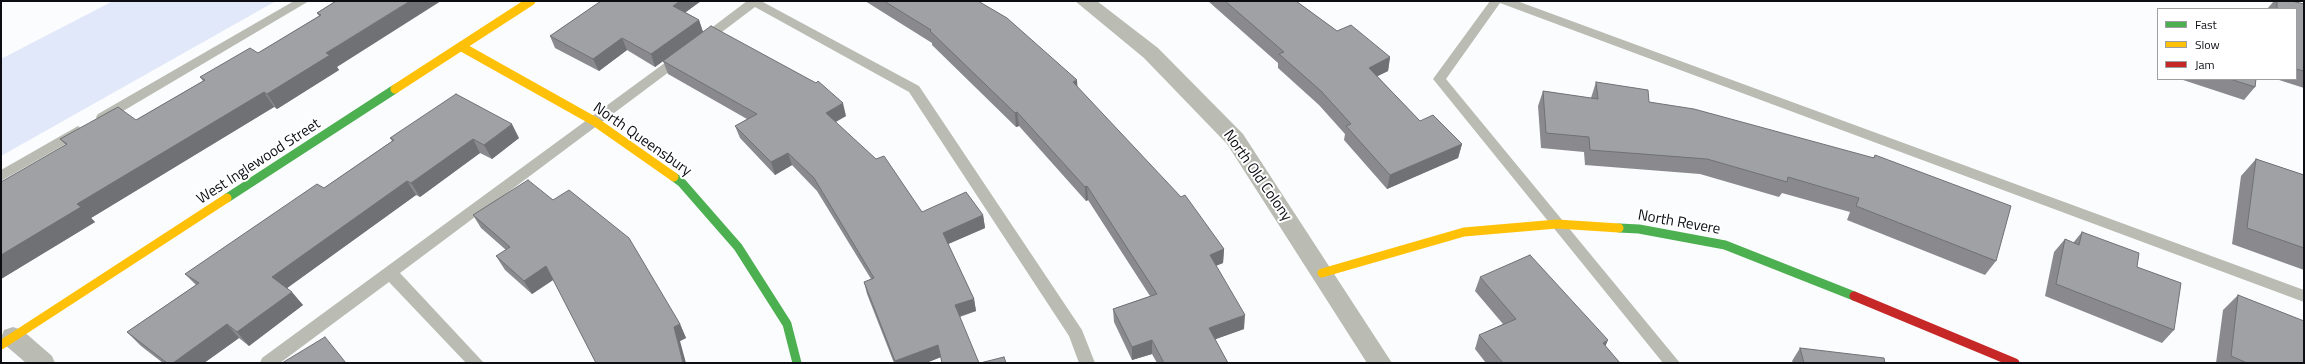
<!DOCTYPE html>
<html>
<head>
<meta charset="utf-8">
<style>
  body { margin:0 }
  #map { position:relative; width:2305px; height:364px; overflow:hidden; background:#fbfcfe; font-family:"Titillium Web",sans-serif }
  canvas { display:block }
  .frame { position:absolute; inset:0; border:2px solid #0b0d13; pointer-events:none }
  .legend { position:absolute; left:2157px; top:8px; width:140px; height:72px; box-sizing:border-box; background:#fff; border:1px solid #9d9ea1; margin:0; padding:5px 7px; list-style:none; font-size:12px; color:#0b0d13 }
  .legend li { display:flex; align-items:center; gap:8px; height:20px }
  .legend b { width:20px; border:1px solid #9d9ea1 }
</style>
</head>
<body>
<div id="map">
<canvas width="2305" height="364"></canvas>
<div class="frame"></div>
<ul class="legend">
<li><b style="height:5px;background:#4caf50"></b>Fast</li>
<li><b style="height:5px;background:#ffc107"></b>Slow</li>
<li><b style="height:5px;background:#c62828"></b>Jam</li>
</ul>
</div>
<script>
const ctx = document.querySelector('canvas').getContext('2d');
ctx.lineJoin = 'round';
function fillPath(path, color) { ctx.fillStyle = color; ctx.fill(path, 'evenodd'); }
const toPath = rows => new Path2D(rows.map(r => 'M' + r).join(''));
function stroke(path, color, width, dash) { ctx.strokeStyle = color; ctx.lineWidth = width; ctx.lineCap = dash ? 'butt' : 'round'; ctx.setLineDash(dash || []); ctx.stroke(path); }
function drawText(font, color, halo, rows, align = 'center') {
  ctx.font = font + ' "Titillium Web",sans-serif'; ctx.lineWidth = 4; ctx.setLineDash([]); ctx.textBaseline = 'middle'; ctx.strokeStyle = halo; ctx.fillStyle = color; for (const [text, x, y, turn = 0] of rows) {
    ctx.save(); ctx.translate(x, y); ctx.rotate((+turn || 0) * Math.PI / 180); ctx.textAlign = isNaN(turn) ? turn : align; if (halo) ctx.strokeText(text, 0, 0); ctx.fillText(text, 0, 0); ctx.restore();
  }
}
fillPath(toPath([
  [113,1,276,1,1,156,1,59]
]), '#e1e8f9');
fillPath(toPath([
  [294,1,309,1,108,120,98,120,96,117,98,114,294,1],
  [747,1,761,1,919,86,1082,330,1095,363,1079,363,1069,336,909,92,755,7,706,44,698,44,696,41,698,38,747,1],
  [1490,1,1517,1,2304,290,2304,302,1500,3,1446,79,1680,363,1663,363,1433,79,1490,1],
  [681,53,685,54,687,57,685,60,400,273,484,363,466,363,389,282,280,363,260,363,262,358,677,54,681,53],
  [78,126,85,131,83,134,1,181,1,170,78,126]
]), '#babbb2');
fillPath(toPath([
  [1075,1,1097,1,1158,48,1243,134,1392,363,1367,363,1227,144,1144,58,1075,1],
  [13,327,22,330,52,356,55,363,26,363,4,344,1,338,4,330,13,327]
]), '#babbb2');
stroke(toPath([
  [674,177,682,183,738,247,787,324,797,363],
  [227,198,395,89],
  [1619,228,1639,229,1725,245,1854,296]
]), '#4caf50', 9);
stroke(toPath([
  [462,47,594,121,674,177],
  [395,89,531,1],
  [1322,273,1464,232,1557,224,1619,228],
  [1,345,227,198]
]), '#ffc107', 9);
stroke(toPath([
  [1854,296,2015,363]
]), '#c62828', 9);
fillPath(toPath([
  [336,1,337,67,339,70,277,109,274,107,91,218,95,222,1,279,66,145,60,139,136,120,203,81,200,77,258,53,319,16,317,13],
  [601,1,701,1,685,12,699,20,703,32,846,116,836,122,922,212,983,215,985,228,948,244,974,299,976,311,960,317,941,357,926,363,894,363,867,294,864,282,871,279,817,191,792,165,775,175,740,138,735,126,747,119,668,74,663,61,655,67,627,50,599,71,555,48,550,36],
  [865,1,978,1,1077,80,1077,87,1224,249,1223,263,1216,266,1244,329,1215,339,1228,363,1157,363,1152,354,1132,360,1114,322,1113,309,1150,296,1088,200,1086,201,1019,126,1016,127,932,45,932,43],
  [1208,1,1296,1,1337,31,1390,57,1388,71,1377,76,1420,121,1462,144,1458,158,1387,189,1344,140,1345,134,1319,105,1278,68,1278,63],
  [2274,1,2292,1,2304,4,2304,88,2276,79,2296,79,2296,9,2267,9],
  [2180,79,2256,79,2255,87,2244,100],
  [1596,82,1649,102,1873,158,1875,155,1996,261,1985,275,1847,220,1850,212,1782,193,1779,197,1700,174,1585,165,1584,152,1541,148,1538,106,1543,91,1591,98],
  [390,138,519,138,492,159,480,153,420,197,416,195,287,288,303,305,249,346,239,338,204,363,163,363,141,346,127,332,196,285,185,274,324,188,392,141],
  [2256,159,2304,175,2304,270,2232,244,2241,176],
  [473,215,680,324,686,338,680,341,553,280,532,294,505,270,496,256,506,250,481,228],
  [2082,232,2137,267,2174,330,2162,343,2045,296,2054,252,2065,239,2073,243],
  [1480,277,1606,347,1620,363,1486,363,1475,349,1479,335,1503,324,1475,291],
  [2238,295,2304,363,2216,363,2223,310],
  [1800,348,1885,363,1793,363,1792,361]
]), '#8a8a8e');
fillPath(toPath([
  [410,1,441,1,337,67,339,70,277,109,267,94,326,53],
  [680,1,701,1,678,18,673,6],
  [699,20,703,32,655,67,651,54],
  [622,38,627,50,599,71,593,59],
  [1390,57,1388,71,1366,82,1369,68],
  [1077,80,1078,94,1073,82],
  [264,92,274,107,91,218,95,222,1,279,1,255,77,204],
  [843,103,846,116,829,125,826,113],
  [1017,112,1019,126,1016,127,1015,113],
  [512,124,519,138,492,159,484,145],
  [473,139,480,153,420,197,411,183],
  [1462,144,1458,158,1387,189,1390,175],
  [788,153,792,165,775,175,771,162],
  [407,181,416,195,283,291,272,277],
  [1087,186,1088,200,1086,201,1085,187],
  [983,215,985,228,946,245,943,233],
  [1224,249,1223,263,1209,268,1210,255],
  [546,266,553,280,532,294,524,281],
  [292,292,303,305,249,346,237,332],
  [974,299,976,311,957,317,955,305],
  [1245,315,1244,329,1208,342,1209,328],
  [227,324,239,338,204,363,173,363],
  [680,324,686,338,680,341,686,363,683,363,674,327],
  [1152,340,1152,354,1132,360,1132,347],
  [1608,340,1602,354,1603,343],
  [938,345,941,357,926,363,895,363,895,361]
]), '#707174');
const building = toPath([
  [336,1,410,1,326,53,330,55,267,94,264,92,77,204,81,207,1,255,1,182,67,144,60,139,118,107,136,120,205,80,200,77,250,48,258,53,321,15,317,13,336,1],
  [601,1,680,1,673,6,699,20,651,54,622,38,593,59,550,36,601,1],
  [884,1,978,1,1007,18,1077,80,1073,82,1181,197,1185,195,1224,249,1210,255,1245,315,1209,328,1228,363,1164,363,1152,340,1132,347,1113,309,1157,294,1087,186,1085,187,1017,112,1015,113,930,31,931,30,884,1],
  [1225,1,1296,1,1337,31,1351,25,1390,57,1369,68,1420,121,1433,115,1462,144,1390,175,1346,126,1351,124,1321,91,1279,54,1284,52,1225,1],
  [2277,1,2292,1,2304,4,2304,71,2296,69,2296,9,2277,9,2277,1],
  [711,26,816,83,818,81,843,103,826,113,876,159,884,156,922,212,966,192,983,215,943,233,974,299,955,305,979,363,942,363,938,345,895,361,864,282,874,278,814,178,788,153,771,162,735,126,757,114,663,61,711,26],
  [2230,79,2256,79,2255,87,2230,79],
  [1596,82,1648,90,1649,102,1694,109,1874,158,1875,155,2011,206,1996,261,1856,206,1859,198,1788,177,1787,182,1707,159,1590,150,1589,137,1546,133,1543,91,1598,99,1596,82],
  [456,94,512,124,484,145,473,139,411,183,407,181,272,277,292,292,237,332,227,324,173,363,167,363,127,332,199,283,185,274,317,184,324,188,394,140,390,138,456,94],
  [2256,159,2304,175,2304,248,2247,228,2256,159],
  [528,180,553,200,569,190,629,238,680,324,674,327,683,363,596,363,546,266,524,281,496,256,510,247,473,215,528,180],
  [2082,232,2139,253,2137,267,2181,283,2174,330,2056,284,2065,239,2079,245,2082,232],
  [1530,255,1608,340,1603,343,1620,363,1503,363,1479,335,1516,319,1480,277,1530,255],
  [2238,295,2304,321,2304,363,2247,363,2231,356,2238,295],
  [325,337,346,363,282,363,325,337],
  [1800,348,1884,358,1885,363,1804,363,1800,348],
  [1004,357,1006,363,980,363,1004,357]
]);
fillPath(building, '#a0a1a5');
stroke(building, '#707174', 1);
drawText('15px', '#0b0d13', '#fff', [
  ["North Queensbury",642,140,35],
  ["West Inglewood Street",259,162,-33],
  ["North Old Colony",1257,176,55],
  ["North Revere",1679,223,10]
]);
</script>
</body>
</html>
